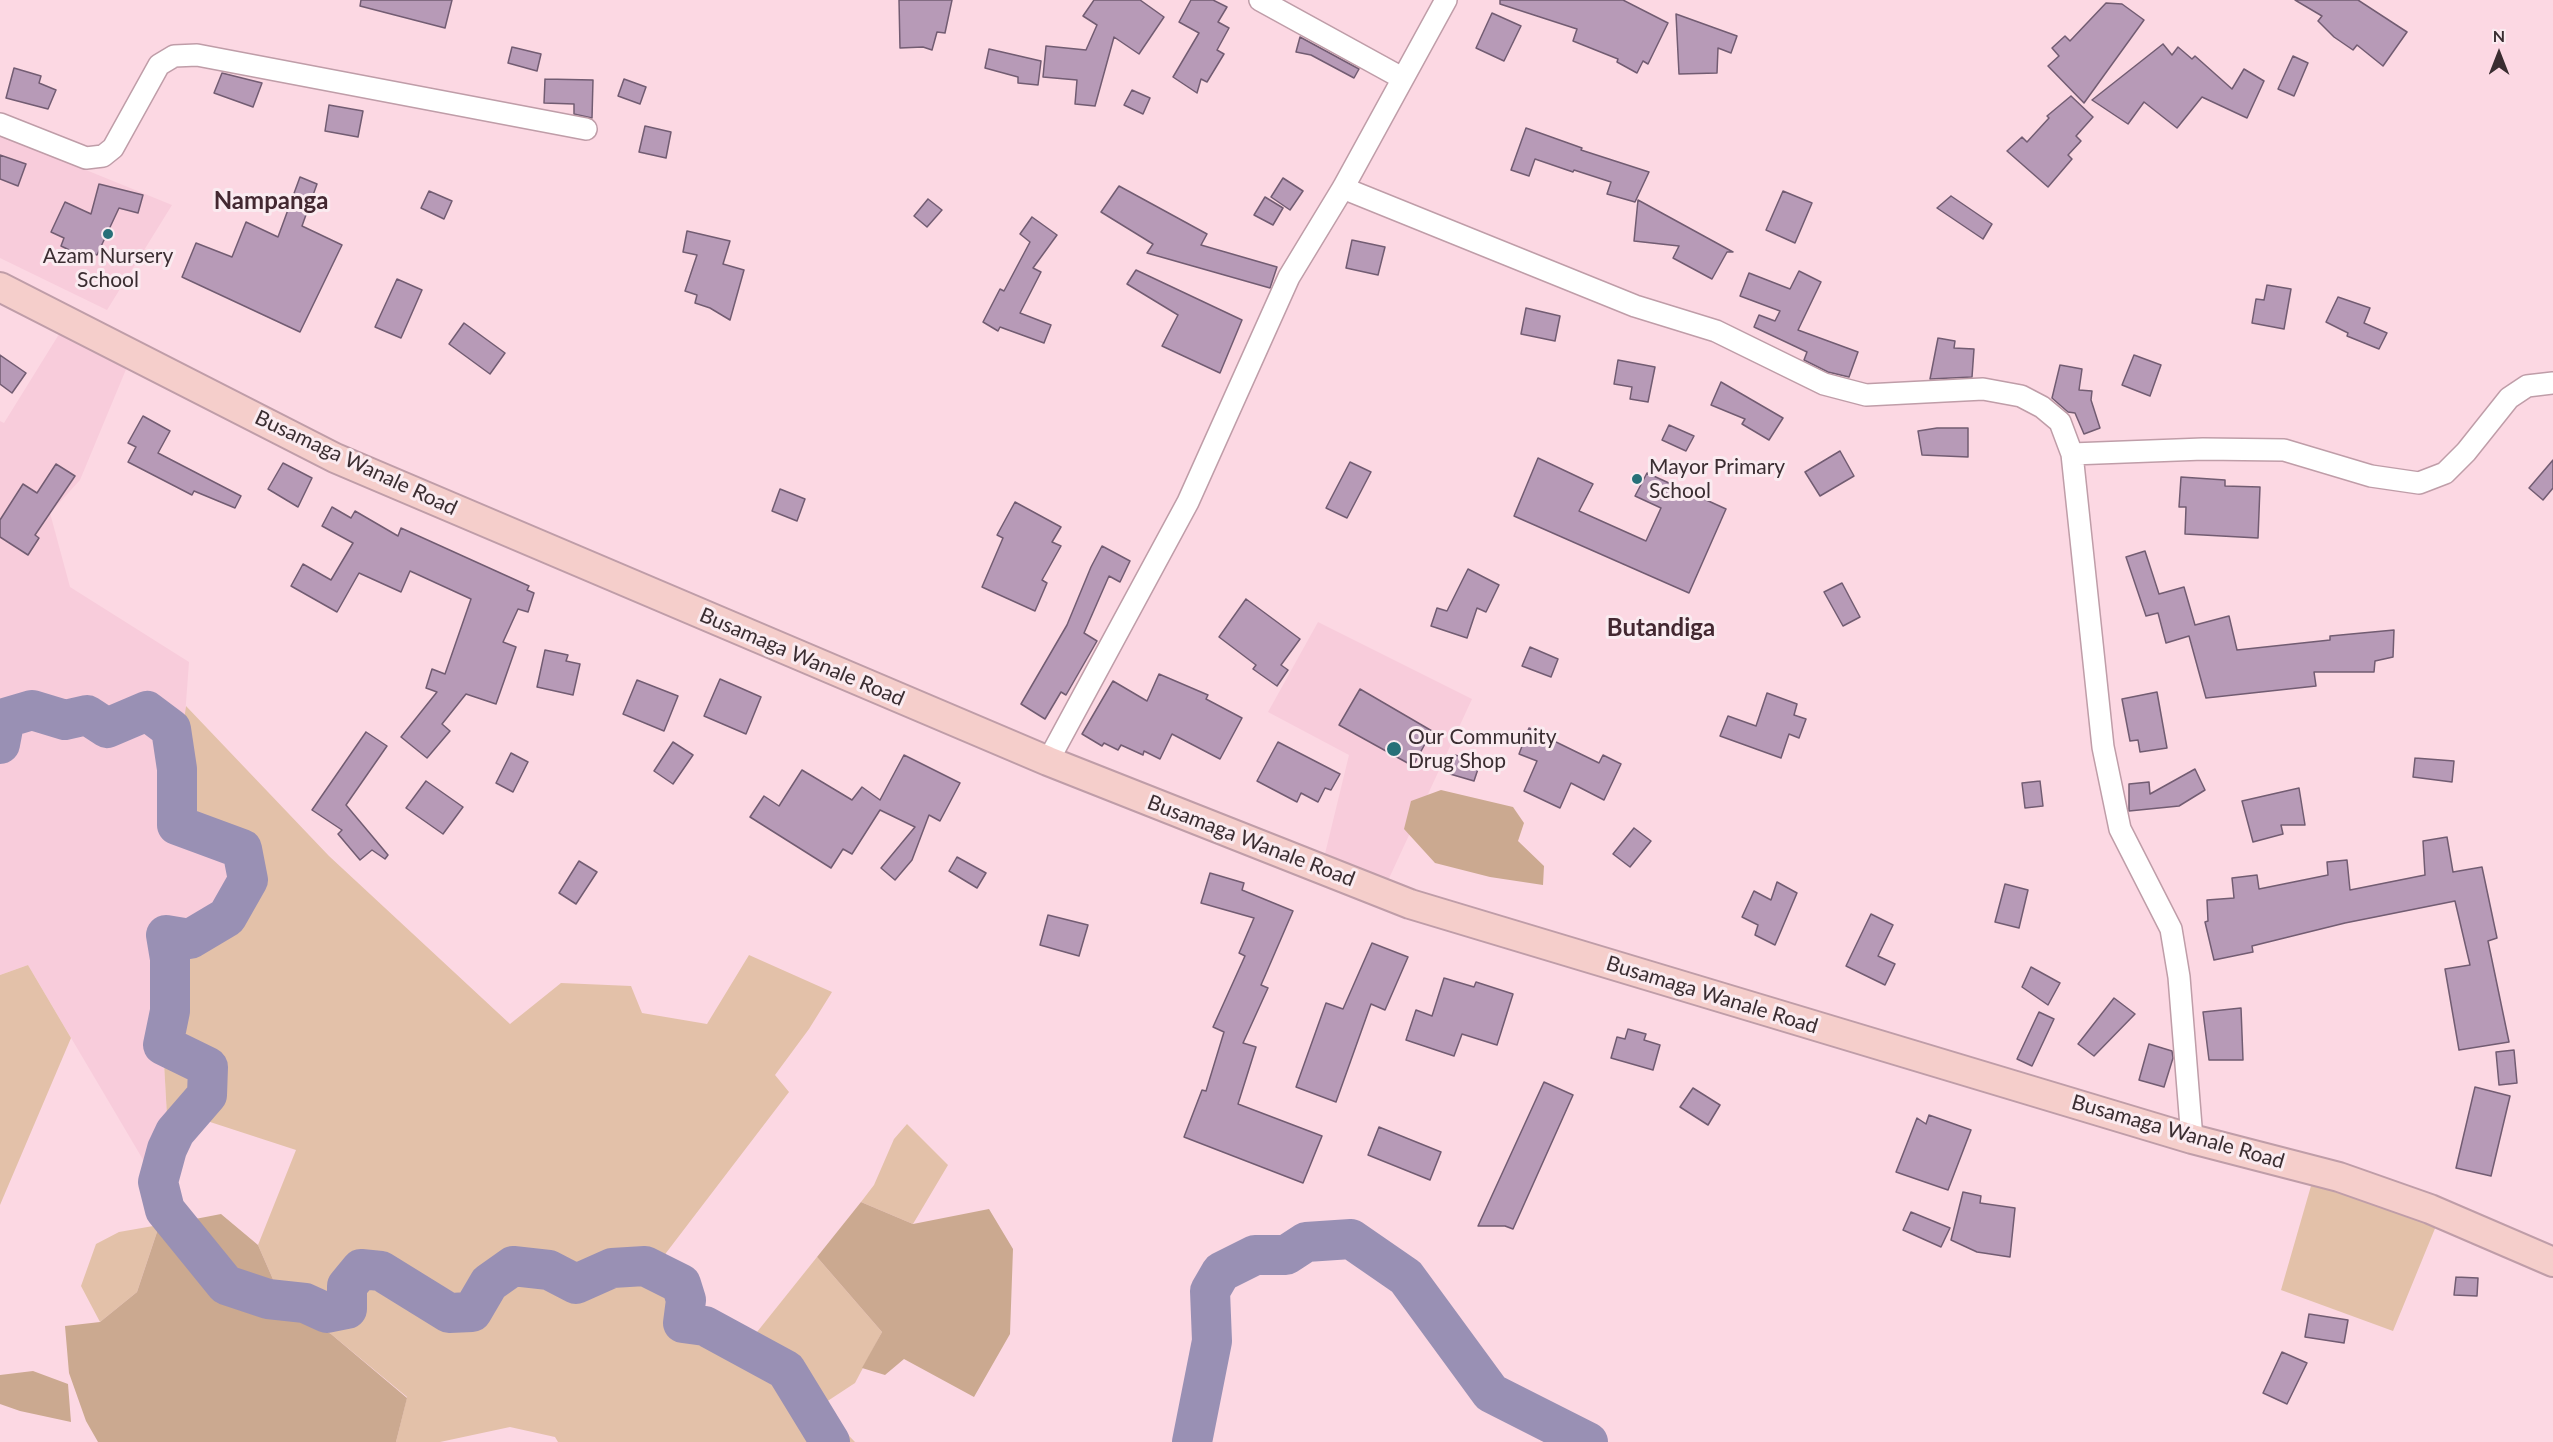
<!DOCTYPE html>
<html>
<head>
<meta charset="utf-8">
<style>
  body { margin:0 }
  #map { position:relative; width:2553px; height:1442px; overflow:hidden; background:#fcd8e3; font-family:Lato,sans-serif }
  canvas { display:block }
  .north { position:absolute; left:2469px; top:24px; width:60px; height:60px; -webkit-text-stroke:4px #faebf0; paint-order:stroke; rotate:0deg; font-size:16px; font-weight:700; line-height:24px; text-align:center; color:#3a2d31 }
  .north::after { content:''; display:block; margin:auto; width:21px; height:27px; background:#3a2d31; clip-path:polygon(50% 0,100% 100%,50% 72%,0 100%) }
</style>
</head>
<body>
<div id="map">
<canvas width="2553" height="1442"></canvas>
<div class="north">N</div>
</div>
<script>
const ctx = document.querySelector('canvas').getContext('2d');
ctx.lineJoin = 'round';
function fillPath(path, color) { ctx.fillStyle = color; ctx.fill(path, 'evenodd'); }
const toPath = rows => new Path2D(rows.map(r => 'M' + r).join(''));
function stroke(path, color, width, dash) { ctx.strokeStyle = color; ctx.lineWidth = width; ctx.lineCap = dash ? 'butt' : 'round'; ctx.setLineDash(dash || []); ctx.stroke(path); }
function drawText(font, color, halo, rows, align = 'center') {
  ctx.font = font + ' Lato,sans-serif'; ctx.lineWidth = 6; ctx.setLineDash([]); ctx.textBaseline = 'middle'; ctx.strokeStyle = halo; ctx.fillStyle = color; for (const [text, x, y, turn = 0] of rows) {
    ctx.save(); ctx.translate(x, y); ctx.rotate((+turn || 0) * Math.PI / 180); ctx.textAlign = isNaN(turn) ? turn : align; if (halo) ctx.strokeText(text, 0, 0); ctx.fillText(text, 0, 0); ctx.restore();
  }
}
fillPath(toPath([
  [0,135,172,205,107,310,0,258],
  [61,331,127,367,80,480,50,513,70,587,189,662,177,825,242,849,248,880,227,917,190,939,166,935,170,959,170,1011,163,1045,167,1116,145,1163,28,965,0,975,0,421,4,423],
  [1318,622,1472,699,1385,887,1323,862,1349,755,1268,712]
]), '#f8ccdb');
fillPath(toPath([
  [186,706,329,856,510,1024,561,983,631,986,642,1013,707,1024,749,955,832,992,809,1029,775,1075,789,1092,666,1253,661,1274,681,1284,691,1314,745,1347,817,1257,882,1332,855,1383,820,1406,855,1442,558,1442,555,1437,510,1427,440,1442,396,1442,407,1397,331,1334,286,1309,258,1245,296,1150,204,1120,176,1146,166,1188,191,1220,159,1226,137,1292,100,1322,81,1286,96,1244,119,1232,159,1225,145,1163,167,1116,163,1045,170,1011,170,959,166,935,190,939,227,917,248,880,242,849,177,825,177,769],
  [28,965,71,1038,0,1205,0,975],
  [907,1124,948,1165,913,1224,861,1202,874,1185,894,1139],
  [2313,1179,2436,1226,2393,1331,2281,1290]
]), '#e3c1a9');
fillPath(toPath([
  [1441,790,1513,807,1524,823,1518,841,1544,866,1543,885,1490,877,1435,863,1404,829,1411,801],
  [861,1202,913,1224,989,1209,1013,1249,1010,1334,974,1397,904,1359,885,1375,862,1368,882,1332,817,1257],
  [221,1214,258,1245,286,1309,331,1334,407,1398,396,1442,98,1442,86,1421,69,1373,65,1326,100,1322,137,1292,159,1226],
  [33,1371,68,1384,71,1422,20,1411,0,1404,0,1375]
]), '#cba990');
stroke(toPath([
  [0,744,5,718,32,710,65,720,87,715,107,728,147,711,171,729,177,769,177,825,242,849,248,880,227,917,190,939,166,935,170,959,170,1011,163,1045,208,1067,207,1095,175,1132,167,1149,158,1182,165,1210,226,1285,268,1299,305,1303,327,1313,347,1309,347,1286,361,1269,381,1271,449,1313,472,1312,489,1283,513,1266,549,1270,576,1284,612,1268,645,1266,681,1284,686,1300,683,1323,705,1326,786,1370,830,1442],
  [1192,1442,1212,1341,1210,1291,1221,1272,1255,1255,1286,1255,1306,1242,1351,1239,1406,1277,1491,1393,1588,1442]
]), '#9990b4', 40);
const building = toPath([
  [361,0,452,0,445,28,360,6,361,0],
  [899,0,952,0,945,33,937,32,932,50,923,47,900,48,899,0],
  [1094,0,1140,0,1164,17,1139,54,1114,37,1095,106,1075,104,1077,80,1043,77,1046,46,1086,50,1097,25,1083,16,1094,0],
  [1191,0,1213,0,1227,7,1218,22,1229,28,1217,50,1224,54,1207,82,1201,79,1197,93,1173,77,1199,33,1179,22,1191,0],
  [1500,0,1623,0,1668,23,1648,64,1643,61,1637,73,1617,62,1618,59,1573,41,1577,29,1500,4,1500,0],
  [2295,0,2358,0,2407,32,2383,66,2357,45,2353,50,2334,37,2318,21,2322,16,2295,0],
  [2106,3,2122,4,2144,20,2084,103,2048,66,2059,56,2052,48,2065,36,2070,41,2106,3],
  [1492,13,1521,26,1504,61,1476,48,1492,13],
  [1676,14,1737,36,1731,53,1718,48,1717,73,1679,74,1676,14],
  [1300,37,1359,69,1354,78,1311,55,1296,52,1300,37],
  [2163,44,2172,55,2178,47,2192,59,2195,56,2232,89,2244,69,2264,81,2247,118,2202,97,2177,128,2144,102,2128,124,2092,100,2163,44],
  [512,47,541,54,537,71,508,63,512,47],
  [989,49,1041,61,1038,85,1018,83,1018,77,985,68,989,49],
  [2293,56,2308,63,2294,96,2278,89,2293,56],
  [14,68,41,76,39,83,56,90,48,109,6,98,14,68],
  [222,73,262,83,253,107,214,93,222,73],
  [545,79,593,80,592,118,574,114,574,104,544,103,545,79],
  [624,79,646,87,640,104,618,96,624,79],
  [1132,90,1150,98,1143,114,1124,105,1132,90],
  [2071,96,2093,117,2076,136,2081,141,2068,155,2072,159,2048,187,2007,151,2022,137,2027,142,2049,118,2047,116,2071,96],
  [329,105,363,111,358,137,325,131,329,105],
  [645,126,671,132,666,158,639,152,645,126],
  [1526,128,1582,148,1581,150,1649,172,1635,202,1607,194,1611,182,1574,170,1573,172,1535,159,1529,176,1511,170,1526,128],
  [0,155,26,164,18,186,0,179,0,155],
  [300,177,317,184,302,226,342,245,300,332,182,277,196,243,232,257,246,222,278,237,300,177],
  [1283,178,1303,191,1290,210,1271,197,1283,178],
  [99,184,143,195,138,213,119,208,97,255,89,252,86,258,61,246,64,238,51,232,65,202,91,214,99,184],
  [1119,186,1207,234,1201,245,1277,267,1270,288,1147,253,1153,244,1101,212,1119,186],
  [429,191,452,201,444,219,421,208,429,191],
  [1783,191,1812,203,1795,243,1766,230,1783,191],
  [1951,196,1992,224,1983,239,1937,208,1951,196],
  [1265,197,1283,208,1273,225,1254,215,1265,197],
  [928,199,942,210,927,227,914,216,928,199],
  [1638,200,1733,252,1727,252,1712,279,1673,258,1679,246,1634,241,1638,200],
  [1032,217,1057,235,1033,268,1041,272,1020,313,1051,325,1044,343,1000,327,998,331,983,322,1000,289,1004,291,1030,242,1020,234,1032,217],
  [687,231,730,241,723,264,744,270,730,320,710,308,695,303,697,295,685,291,697,255,683,252,687,231],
  [1352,240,1385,247,1378,275,1346,268,1352,240],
  [1136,270,1242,320,1220,373,1162,346,1178,315,1127,284,1136,270],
  [1799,271,1821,282,1798,330,1858,352,1849,377,1828,372,1804,360,1807,352,1754,327,1759,315,1775,321,1780,311,1740,296,1749,273,1790,289,1799,271],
  [397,279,422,290,401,338,375,327,397,279],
  [2267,285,2291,289,2284,329,2252,323,2256,299,2264,300,2267,285],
  [2338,297,2370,308,2364,323,2387,333,2379,349,2347,336,2348,333,2326,322,2338,297],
  [1526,308,1560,316,1555,341,1521,334,1526,308],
  [464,323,505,353,490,374,449,344,464,323],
  [1938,338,1955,341,1954,348,1974,349,1972,377,1930,379,1938,338],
  [0,355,26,373,12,393,0,384,0,355],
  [2134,355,2161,365,2150,396,2122,385,2134,355],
  [1618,360,1655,367,1648,402,1630,399,1632,387,1614,384,1618,360],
  [2060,365,2082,369,2079,390,2092,391,2091,400,2100,428,2084,434,2075,413,2068,412,2052,398,2060,365],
  [1721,382,1783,418,1769,440,1742,424,1745,419,1711,405,1721,382],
  [143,416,170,431,158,453,241,496,235,508,194,491,192,495,128,462,136,447,128,443,143,416],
  [1669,425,1694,436,1686,451,1662,440,1669,425],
  [1937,428,1968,428,1968,457,1922,455,1918,431,1937,428],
  [1840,451,1854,476,1820,496,1805,472,1840,451],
  [1538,458,1593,484,1579,511,1646,541,1661,508,1635,496,1647,473,1726,509,1689,593,1514,516,1538,458],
  [2553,460,2553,488,2543,500,2529,488,2553,460],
  [1350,462,1371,472,1347,518,1326,508,1350,462],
  [283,463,312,478,298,507,268,489,283,463],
  [56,464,75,476,35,535,39,538,28,555,0,537,0,520,23,484,37,493,56,464],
  [2181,477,2225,480,2225,486,2260,487,2258,538,2185,534,2186,507,2179,507,2181,477],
  [780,489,805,499,797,521,772,511,780,489],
  [1015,502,1061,527,1052,542,1061,546,1042,580,1047,583,1035,611,982,587,1003,538,997,535,1015,502],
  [332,507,351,518,355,511,398,536,401,528,529,586,527,590,534,593,528,612,518,609,503,642,516,647,496,704,466,694,442,724,450,731,427,758,401,737,437,692,426,688,432,669,445,674,471,599,410,571,401,592,359,573,337,612,291,586,303,564,331,580,353,543,322,526,332,507],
  [1102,546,1130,561,1120,582,1109,576,1084,633,1097,641,1066,695,1061,692,1045,719,1021,704,1067,625,1091,567,1102,546],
  [2145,551,2159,594,2184,587,2195,625,2229,616,2237,650,2330,640,2330,636,2394,630,2393,657,2375,661,2374,672,2314,672,2316,686,2206,698,2189,636,2166,643,2158,613,2146,616,2126,557,2145,551],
  [1468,569,1499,585,1486,612,1477,608,1467,638,1431,626,1437,608,1447,611,1468,569],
  [1842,583,1860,617,1843,626,1824,592,1842,583],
  [1246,599,1300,639,1281,665,1288,670,1277,686,1253,669,1256,665,1219,637,1246,599],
  [1530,647,1558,659,1551,677,1522,666,1530,647],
  [545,650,568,655,566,661,580,664,573,695,537,687,545,650],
  [1159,674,1208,695,1206,699,1242,718,1220,759,1172,734,1160,759,1144,751,1143,755,1121,745,1118,750,1104,743,1102,746,1082,734,1113,681,1147,701,1159,674],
  [720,679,761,697,746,734,704,716,720,679],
  [637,680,678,696,664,731,623,714,637,680],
  [1360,689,1432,731,1413,766,1339,725,1360,689],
  [2157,692,2167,748,2140,752,2138,740,2130,741,2122,699,2157,692],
  [1767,693,1797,704,1794,715,1806,719,1799,738,1789,734,1781,758,1720,736,1728,716,1756,726,1767,693],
  [1529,728,1555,739,1554,741,1599,763,1603,755,1621,764,1604,800,1571,783,1560,808,1524,791,1537,761,1519,754,1529,728],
  [366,732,387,746,346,805,388,855,385,859,372,850,360,860,338,834,342,830,312,810,366,732],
  [673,742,693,755,673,784,654,771,673,742],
  [1278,742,1340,774,1331,790,1325,788,1318,802,1301,793,1297,802,1257,781,1278,742],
  [511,753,528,762,513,792,496,783,511,753],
  [904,755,960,783,940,821,929,815,912,860,895,880,881,868,915,827,880,810,852,854,843,849,831,868,750,817,764,796,779,806,802,770,852,800,862,787,880,800,904,755],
  [1455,755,1480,763,1474,781,1450,774,1455,755],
  [2415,758,2454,761,2452,782,2413,777,2415,758],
  [2195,769,2205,790,2179,806,2129,811,2129,784,2149,782,2150,794,2195,769],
  [426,781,463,807,443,834,406,808,426,781],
  [2040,781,2043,806,2025,808,2022,783,2040,781],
  [2299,788,2305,825,2281,825,2283,834,2253,842,2242,801,2299,788],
  [1634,828,1651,841,1630,867,1613,854,1634,828],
  [2447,837,2453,872,2482,867,2497,938,2488,941,2509,1042,2459,1050,2445,969,2470,965,2455,901,2345,923,2252,946,2253,952,2214,960,2205,922,2208,921,2207,900,2234,898,2232,878,2257,875,2259,889,2328,875,2327,862,2347,860,2350,890,2425,875,2423,841,2447,837],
  [957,857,986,873,977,888,949,871,957,857],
  [579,861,597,872,576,904,559,893,579,861],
  [1210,873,1244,883,1242,890,1293,911,1261,985,1268,988,1243,1043,1256,1047,1238,1104,1322,1136,1303,1183,1184,1137,1202,1090,1206,1091,1224,1032,1213,1027,1245,956,1239,953,1254,918,1201,903,1210,873],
  [1777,882,1797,893,1775,945,1755,935,1758,925,1742,917,1754,891,1771,900,1777,882],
  [2005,884,2028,890,2019,928,1995,922,2005,884],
  [1871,914,1893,925,1878,956,1895,964,1885,985,1846,966,1871,914],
  [1048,915,1088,925,1079,956,1040,945,1048,915],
  [1372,943,1408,957,1385,1010,1371,1004,1336,1102,1296,1087,1326,1003,1343,1009,1372,943],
  [2031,967,2060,983,2048,1005,2022,987,2031,967],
  [1444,978,1474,987,1476,982,1513,994,1497,1045,1462,1034,1454,1056,1406,1040,1416,1010,1432,1016,1444,978],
  [2114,998,2135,1014,2094,1056,2078,1044,2114,998],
  [2241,1008,2243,1060,2209,1060,2203,1012,2241,1008],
  [2039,1012,2054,1019,2032,1066,2017,1059,2039,1012],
  [1628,1029,1646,1034,1644,1040,1660,1045,1653,1070,1611,1058,1617,1037,1625,1039,1628,1029],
  [2149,1044,2172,1051,2173,1058,2164,1087,2139,1080,2149,1044],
  [2514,1050,2517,1083,2499,1085,2496,1052,2514,1050],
  [1544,1082,1573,1095,1513,1229,1505,1226,1478,1226,1544,1082],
  [2475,1087,2510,1096,2491,1176,2456,1168,2475,1087],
  [1693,1088,1720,1105,1708,1125,1680,1107,1693,1088],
  [1929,1115,1971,1130,1948,1190,1896,1172,1917,1118,1926,1124,1929,1115],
  [1379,1127,1441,1152,1430,1180,1368,1155,1379,1127],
  [1963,1192,1981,1196,1980,1203,2015,1208,2010,1257,1977,1252,1951,1240,1963,1192],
  [1911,1212,1950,1228,1941,1247,1903,1230,1911,1212],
  [2456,1277,2478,1278,2477,1296,2454,1295,2456,1277],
  [2309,1314,2348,1320,2344,1343,2305,1337,2309,1314],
  [2282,1352,2307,1363,2287,1404,2263,1393,2282,1352]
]);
fillPath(building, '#b79ab7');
stroke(building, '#725c72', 1.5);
const street = toPath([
  [1260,0,1402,78],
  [0,124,86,158,103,156,113,148,159,65,174,56,197,55,586,129],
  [1343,188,1635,306,1716,331,1824,384,1866,395,1983,389,2021,396,2042,407,2060,422,2072,454,2103,747,2120,829,2171,929,2179,977,2192,1139],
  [2072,454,2203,449,2284,450,2371,476,2419,483,2445,473,2466,452,2509,398,2527,386,2553,383],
  [1048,761,1188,502,1289,277,1343,188,1446,0]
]);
const secondary = toPath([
  [0,287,335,458,1048,761,1410,904,2192,1139,2339,1177,2430,1209,2553,1262]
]);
stroke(street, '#bf9da8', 24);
stroke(secondary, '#bf9da8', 32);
stroke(street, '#fff', 21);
stroke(secondary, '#f5cecb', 28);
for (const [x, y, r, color] of [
  [108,234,6,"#277078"],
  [1637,479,6,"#277078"],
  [1394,749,8,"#277078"]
]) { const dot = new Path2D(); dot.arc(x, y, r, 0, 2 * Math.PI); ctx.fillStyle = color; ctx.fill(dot); stroke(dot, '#faebf0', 2); }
drawText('21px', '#3a2d31', '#faebf0', [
  ["Azam Nursery",108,256,"center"],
  ["School",108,280,"center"],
  ["Mayor Primary",1649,467],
  ["School",1649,491],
  ["Our Community",1408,737],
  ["Drug Shop",1408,761]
], 'left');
drawText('21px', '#3a2d31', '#faebf0', [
  ["Busamaga Wanale Road",356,463,25],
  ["Busamaga Wanale Road",802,657,23],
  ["Busamaga Wanale Road",1251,841,21],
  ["Busamaga Wanale Road",1712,995,17],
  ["Busamaga Wanale Road",2178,1132,16]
]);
drawText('bold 24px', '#432831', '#faebf0', [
  ["Nampanga",271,201],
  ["Butandiga",1661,628]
]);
</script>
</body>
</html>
